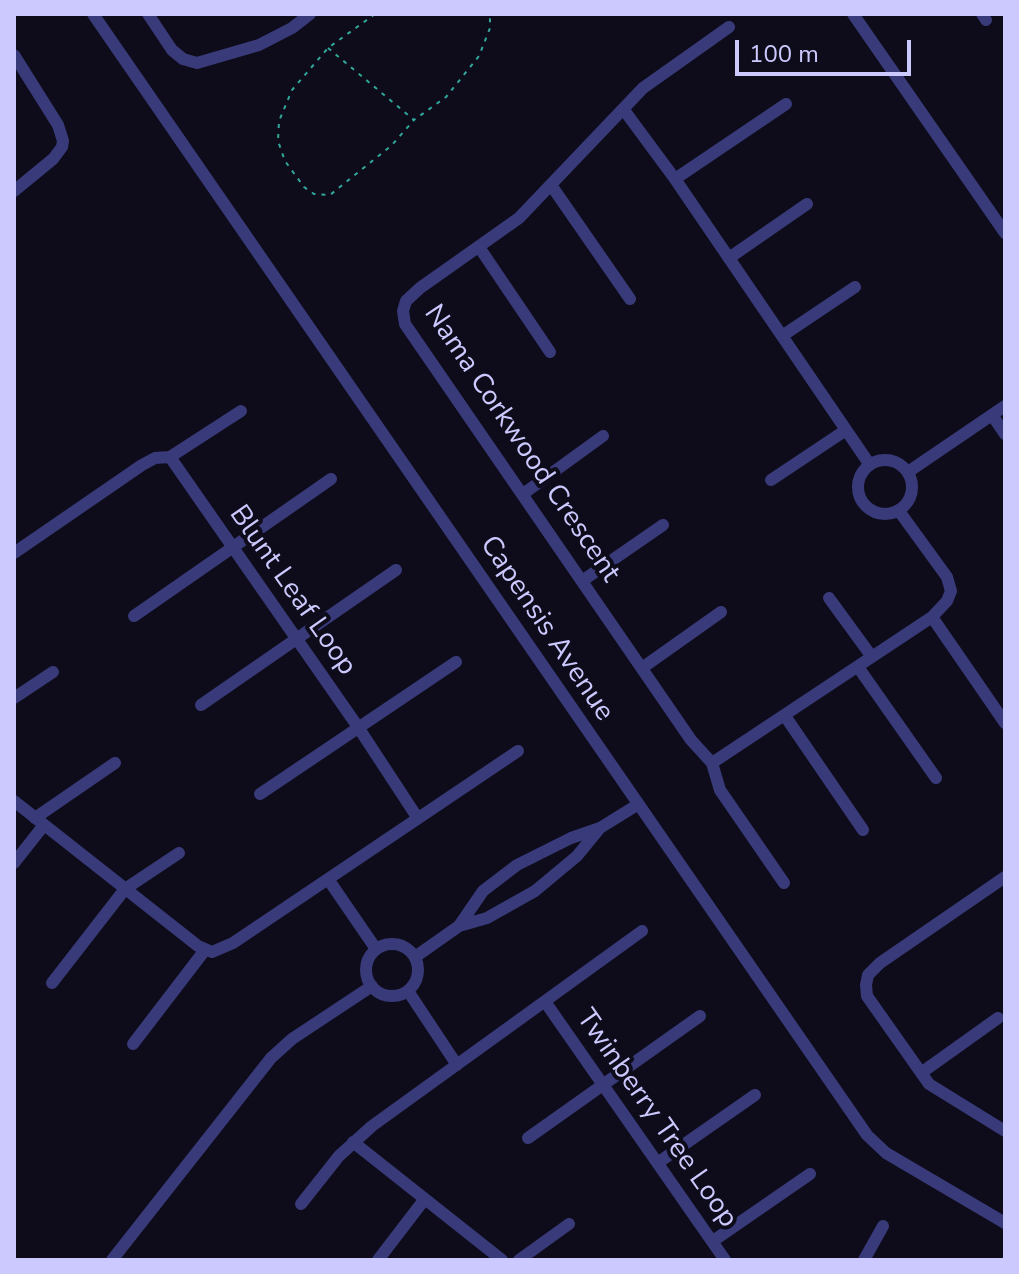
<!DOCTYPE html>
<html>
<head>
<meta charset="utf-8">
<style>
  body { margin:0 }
  #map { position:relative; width:1019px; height:1274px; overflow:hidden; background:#0e0c1b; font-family:"Nunito Sans",sans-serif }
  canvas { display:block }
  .frame { position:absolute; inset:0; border:16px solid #cbc9fd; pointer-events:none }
  .scale { position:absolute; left:735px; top:40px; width:176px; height:36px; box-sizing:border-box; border:4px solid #cbc9fd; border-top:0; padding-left:10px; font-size:24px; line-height:28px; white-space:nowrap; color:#cbc9fd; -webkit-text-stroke:6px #0e0c1b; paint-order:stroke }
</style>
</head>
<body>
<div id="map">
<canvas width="1019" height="1274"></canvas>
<div class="frame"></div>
<div class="scale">100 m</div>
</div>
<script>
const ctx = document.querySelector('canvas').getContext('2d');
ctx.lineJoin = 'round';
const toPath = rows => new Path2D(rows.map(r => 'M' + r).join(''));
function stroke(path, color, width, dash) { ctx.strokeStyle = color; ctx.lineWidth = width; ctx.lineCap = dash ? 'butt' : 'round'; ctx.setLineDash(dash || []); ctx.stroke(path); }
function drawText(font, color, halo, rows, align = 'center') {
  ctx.font = font + ' "Nunito Sans",sans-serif'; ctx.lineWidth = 8; ctx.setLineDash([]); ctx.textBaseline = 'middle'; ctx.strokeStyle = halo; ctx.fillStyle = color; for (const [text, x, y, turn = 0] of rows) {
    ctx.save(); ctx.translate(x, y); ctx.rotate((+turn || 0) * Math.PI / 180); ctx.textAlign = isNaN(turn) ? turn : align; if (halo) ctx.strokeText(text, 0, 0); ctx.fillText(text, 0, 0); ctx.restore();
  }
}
stroke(toPath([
  [375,14,328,48,292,90,279,121,278,141,285,161,304,187,314,194,330,195,392,145,414,120],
  [328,48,414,120,446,97,479,56,490,28,490,19,497,14]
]), '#31a89a', 2, [4, 6]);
stroke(toPath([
  [93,14,867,1135,886,1153,1005,1223],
  [148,14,172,50,183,59,197,63,259,45,292,28,310,14],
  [853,14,1005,233],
  [982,14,986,20],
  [14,55,58,125,63,141,62,147,53,159,14,191],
  [624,110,675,179,870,465],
  [675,179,786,104],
  [551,185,630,299],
  [479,247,550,352],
  [729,258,807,204],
  [782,336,855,287],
  [992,415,1005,434],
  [170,457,358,727,417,817],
  [170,457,241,411],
  '858 487a27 27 0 1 1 54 0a27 27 0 1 1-54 0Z',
  [908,472,1005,406],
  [771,480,846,430],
  [523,494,603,436],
  [14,553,142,465,155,458,170,457],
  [582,581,663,525],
  [829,598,872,657],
  [134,616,331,479],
  [932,617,1005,723],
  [858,667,936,778],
  [642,668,721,612],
  [14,698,53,672],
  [201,705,396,570],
  [785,716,863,830],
  [712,763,691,740,405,324,403,311,406,301,420,288,519,218,643,88,729,27],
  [712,763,932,617,947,601,951,591,947,577,899,511],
  [712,763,720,790,784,883],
  [260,794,456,662],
  [14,801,198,946,212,952,233,943,518,751],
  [35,818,115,763],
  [14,863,44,825],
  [1005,877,880,963,868,975,866,985,867,996,929,1084,1005,1131],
  [328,879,376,949],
  [459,926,483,891,517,865,571,838,600,828,637,805],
  '366 970a26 26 0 1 1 52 0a26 26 0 1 1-52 0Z',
  [415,957,459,926,487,918,535,891,577,856,600,828],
  [52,983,125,889,179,853],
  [408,991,457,1065],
  [546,1003,725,1260],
  [133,1044,205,950],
  [921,1073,998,1018],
  [528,1138,700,1016],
  [353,1142,502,1260],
  [659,1162,755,1095],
  [301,1204,339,1156,372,1126,642,931],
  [713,1241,810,1174],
  [112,1260,271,1058,292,1039,372,986],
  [378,1260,424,1200],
  [519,1260,569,1224],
  [864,1260,883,1226]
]), '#393a79', 12);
drawText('28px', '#cbc9fd', '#0e0c1b', [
  ["Nama Corkwood Crescent",521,444,56],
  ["Blunt Leaf Loop",292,591,55],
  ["Capensis Avenue",546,629,56],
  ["Twinberry Tree Loop",656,1119,55]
]);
</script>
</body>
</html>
